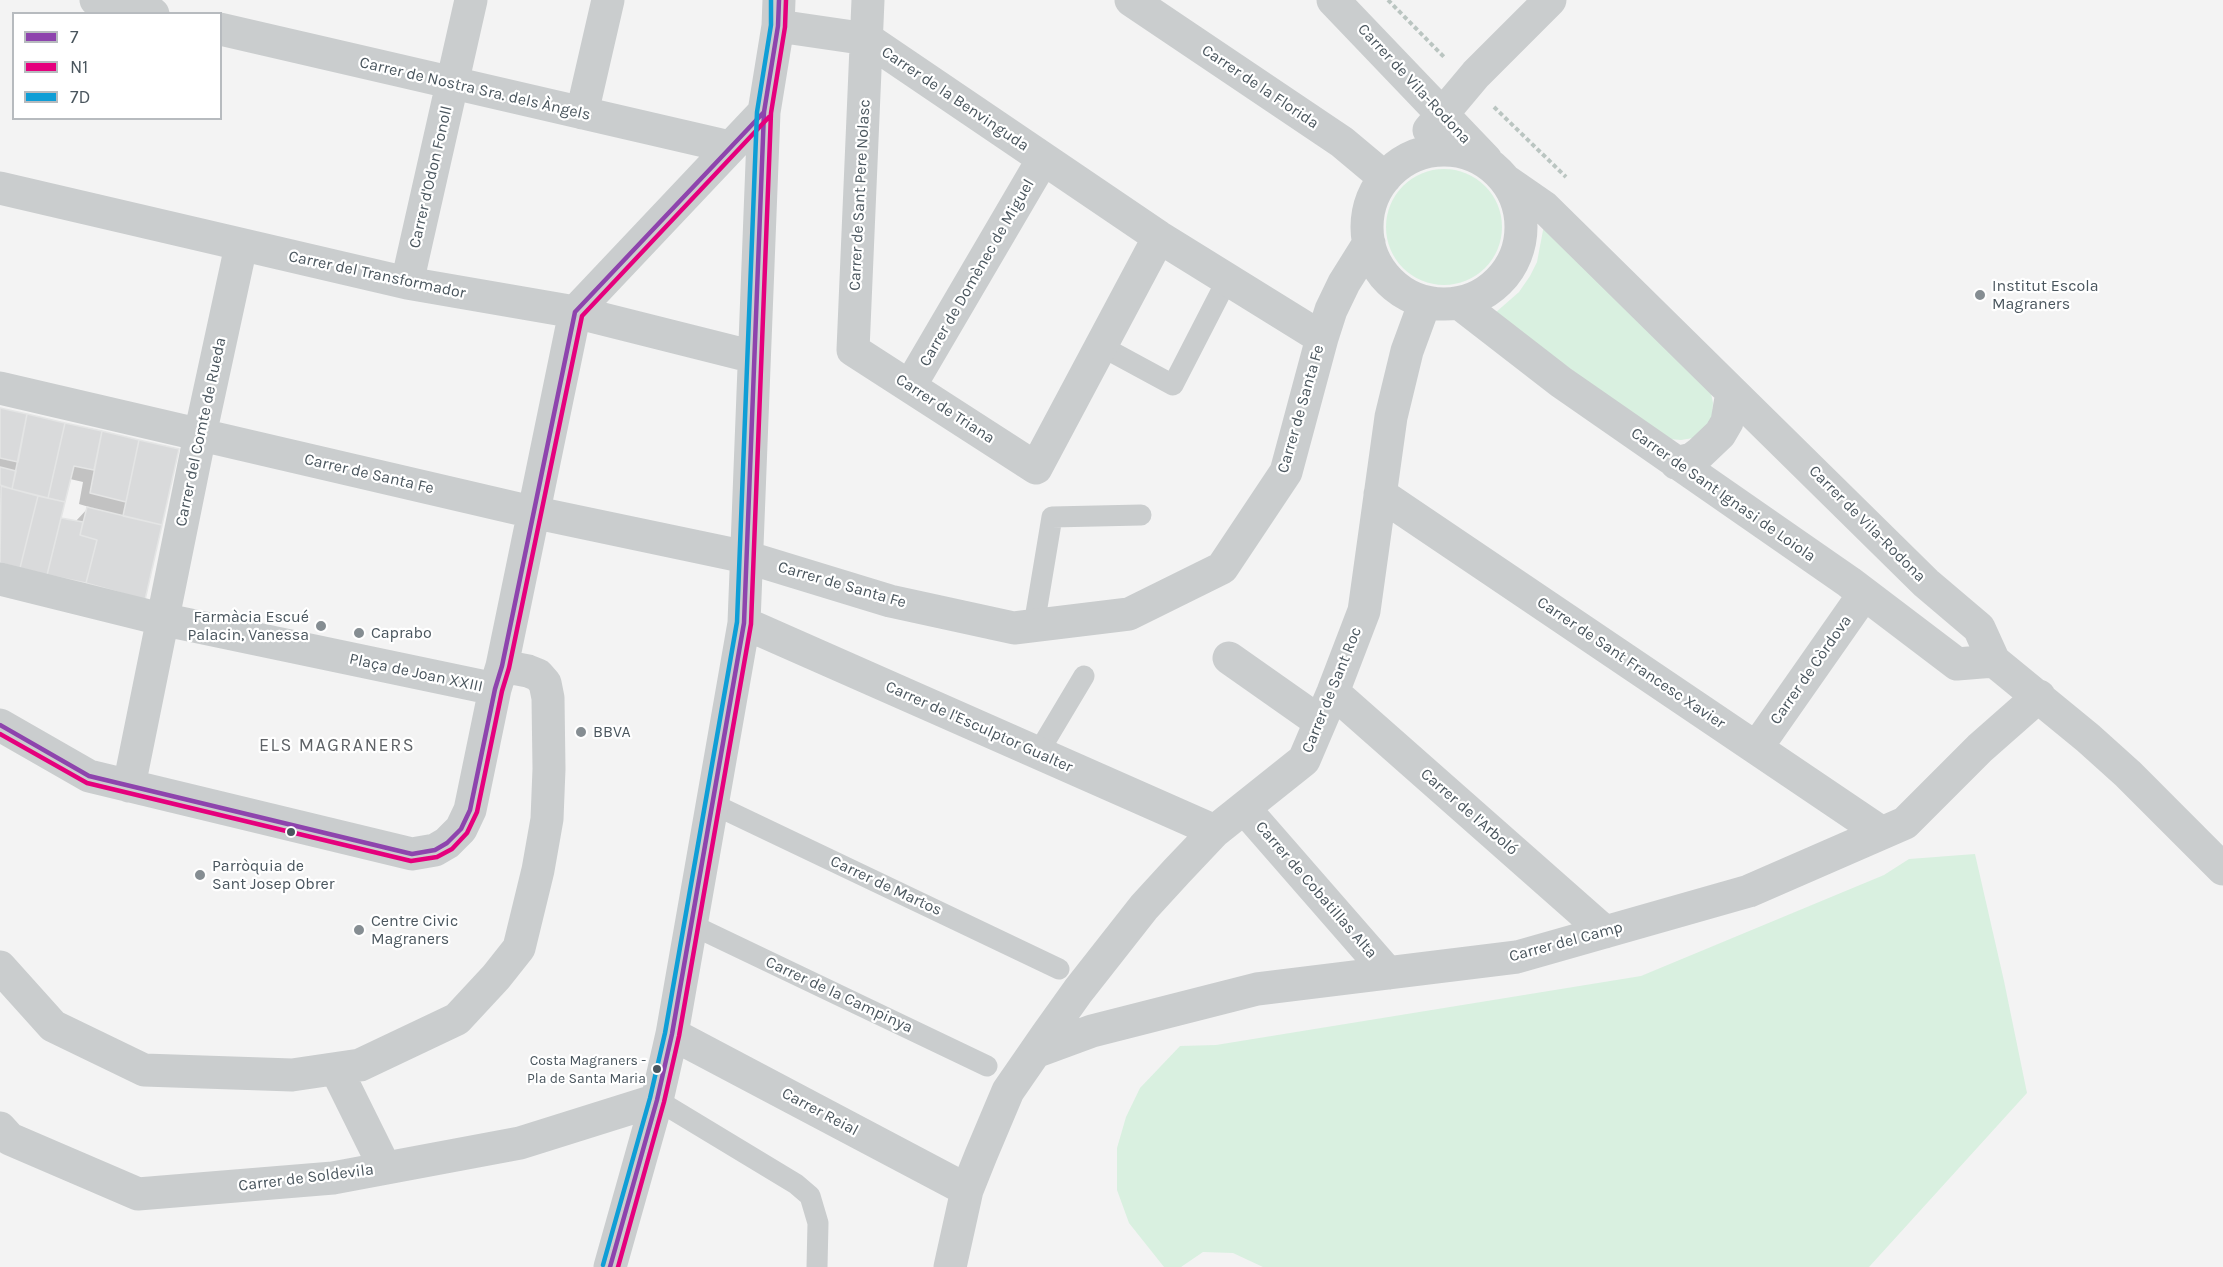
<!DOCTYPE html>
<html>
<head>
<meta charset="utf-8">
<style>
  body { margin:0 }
  #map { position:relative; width:2223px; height:1267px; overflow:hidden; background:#f3f3f3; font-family:Karla,sans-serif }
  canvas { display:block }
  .legend { position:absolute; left:12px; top:12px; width:210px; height:108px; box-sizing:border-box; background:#fff; border:2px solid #b7bbbf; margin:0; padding:8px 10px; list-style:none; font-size:18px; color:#4a565e }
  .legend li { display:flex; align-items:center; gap:12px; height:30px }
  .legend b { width:30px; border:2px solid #b7bbbf }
</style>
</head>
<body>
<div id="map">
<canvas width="2223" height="1267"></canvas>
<ul class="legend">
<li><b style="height:8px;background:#8e44ad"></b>7</li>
<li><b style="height:8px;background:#e5007d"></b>N1</li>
<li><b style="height:8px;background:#0f9ed6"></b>7D</li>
</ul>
</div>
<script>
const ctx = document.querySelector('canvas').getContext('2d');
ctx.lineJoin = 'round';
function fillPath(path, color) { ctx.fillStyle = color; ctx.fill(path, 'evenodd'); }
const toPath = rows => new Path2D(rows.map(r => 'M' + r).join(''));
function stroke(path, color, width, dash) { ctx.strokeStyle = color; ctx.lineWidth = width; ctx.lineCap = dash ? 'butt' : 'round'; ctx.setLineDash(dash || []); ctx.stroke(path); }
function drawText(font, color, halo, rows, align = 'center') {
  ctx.font = font + ' Karla,sans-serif'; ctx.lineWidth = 4.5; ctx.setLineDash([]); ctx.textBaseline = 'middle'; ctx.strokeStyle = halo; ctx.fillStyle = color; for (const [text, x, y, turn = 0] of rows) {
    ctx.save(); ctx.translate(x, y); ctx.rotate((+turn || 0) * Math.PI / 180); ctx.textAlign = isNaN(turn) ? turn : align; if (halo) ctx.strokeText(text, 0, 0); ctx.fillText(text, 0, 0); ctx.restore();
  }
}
fillPath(toPath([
  '1386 227a58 58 0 1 1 116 0a58 58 0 1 1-116 0Z',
  [1544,225,1711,393,1713,403,1712,417,1707,425,1693,438,1681,440,1669,439,1657,433,1495,313,1519,292,1530,276,1537,262],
  [1975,854,2004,981,2027,1093,1869,1267,1263,1267,1233,1253,1203,1252,1181,1267,1164,1267,1129,1223,1117,1190,1117,1148,1126,1117,1140,1088,1180,1046,1216,1045,1641,976,1884,875,1909,859]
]), '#d9f0e0');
fillPath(toPath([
  [0,409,177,451,144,599,0,576],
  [70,479,83,482,79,504,89,507,75,522,60,520]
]), '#0003');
const building = toPath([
  [0,408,27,414,18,462,0,458,0,408],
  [27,414,65,423,48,498,12,489,27,414],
  [65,423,102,431,94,470,74,466,65,502,48,498,65,423],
  [102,431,139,440,126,502,90,493,102,431],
  [139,440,179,449,162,525,123,516,139,440],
  [0,467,16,471,12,489,0,485,0,467],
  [1,486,38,496,20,568,0,563,1,486],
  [38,496,65,502,47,575,20,568,38,496],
  [87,507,162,525,145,600,86,583,97,540,80,535,87,507],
  [61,518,83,522,80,535,97,540,86,583,47,575,61,518]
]);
fillPath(building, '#d9dadb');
stroke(building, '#e4e5e5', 1.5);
stroke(toPath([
  [1388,0,1444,57],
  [1494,107,1566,177]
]), '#bac5c1', 4, [4.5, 3]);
stroke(toPath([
  [1101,346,1173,385,1227,280],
  [1034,625,1052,517,1141,515],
  [1038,753,1084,676],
  [713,804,1059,969],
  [692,925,987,1066],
  [657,1100,796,1184,810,1196,818,1223,817,1267]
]), '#cacdce', 21);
stroke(toPath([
  [96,0,153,14],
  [868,0,853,350,1036,468,1159,237],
  [1131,0,1342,142,1385,178],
  [1333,0,1486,160],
  [778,26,867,39,1159,237,1322,338],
  [220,29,730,147],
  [582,113,608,0],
  [1429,130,1476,74,1550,0],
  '1367 227a77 77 0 1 1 154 0a77 77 0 1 1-154 0Z',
  [1505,180,1544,207,1926,583,1979,628,1994,661,2088,738,2128,774,2223,869],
  [0,188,407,283,575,312,754,357],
  [407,283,471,0],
  [1459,303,1561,382,1849,582,1957,664,1994,661],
  [910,386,1043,159],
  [0,388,532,512,746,557,890,601,1014,628,1129,614,1222,568,1286,472,1322,338,1331,310,1344,283,1369,243],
  [1676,463,1692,459,1700,453,1720,434,1727,422,1732,392],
  [1380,494,1882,833],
  [0,579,161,619,495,689],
  [744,623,1215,831],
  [1229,658,1320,722],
  [1333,692,1605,932],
  [0,725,89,776,412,854,435,850,447,843,461,829,470,810,495,689,502,666,575,312,764,112],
  [1757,747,1864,594],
  [129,786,200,435,241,246],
  [1244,808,1388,973],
  [0,967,53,1026,144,1070,292,1075,360,1065,457,1019,496,977,519,948,538,870,547,819,549,769,548,698,545,683,538,675,528,671,502,666],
  [672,1034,967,1190],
  [1035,1052,1092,1031,1257,989,1517,957,1749,891,1905,823,1980,748,2039,696],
  [336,1069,385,1168],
  [0,1128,10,1139,138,1194,333,1178,520,1143,657,1100],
  [610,1267,657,1100,672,1034,744,623,764,112,778,26,779,0],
  [950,1267,967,1190,981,1155,1008,1091,1046,1036,1078,991,1144,907,1177,871,1215,831,1304,760,1333,692,1364,611,1391,417,1407,351,1425,302]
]), '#cacdce', 33);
stroke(toPath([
  [0,725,89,776,412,854,435,850,447,843,461,829,470,810,495,689,502,666,575,312,764,112],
  [610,1267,657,1100,672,1034,744,623,764,112,778,26,779,0]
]), '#8e44ad', 4.5);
stroke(toPath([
  [0,734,87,783,411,861,437,857,452,849,467,833,477,812,502,691,509,668,582,316,769,117],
  [618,1267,664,1102,679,1036,751,624,771,113,785,27,786,0]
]), '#e5007d', 4.5);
stroke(toPath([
  [603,1265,650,1098,665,1033,737,622,757,112,771,25,771,0]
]), '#0f9ed6', 4.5);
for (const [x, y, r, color] of [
  [1980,295,6,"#858d92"],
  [321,626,6,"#858d92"],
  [359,633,6,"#858d92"],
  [581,732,6,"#858d92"],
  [291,832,5,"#4a565e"],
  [200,875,6,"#858d92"],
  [359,930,6,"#858d92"],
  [657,1069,5,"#4a565e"]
]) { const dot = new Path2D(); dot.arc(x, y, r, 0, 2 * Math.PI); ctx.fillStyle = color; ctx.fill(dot); stroke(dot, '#fff', 2); }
drawText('14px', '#4a565e', '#fff', [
  ["Costa Magraners -",646,1061],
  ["Pla de Santa Maria",646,1079]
], 'right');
drawText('16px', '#4a565e', '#fff', [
  ["Carrer de Vila-Rodona",1414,84,47],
  ["Carrer de la Florida",1260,87,34],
  ["Carrer de Nostra Sra. dels Àngels",475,89,13],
  ["Carrer de la Benvinguda",955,99,34],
  ["Carrer d'Odon Fonoll",431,177,-77],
  ["Carrer de Sant Pere Nolasc",860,195,-87],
  ["Carrer de Domènec de Miguel",977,273,-60],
  ["Carrer del Transformador",377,275,12],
  ["Carrer de Triana",945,409,33],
  ["Carrer de Santa Fe",1301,409,-74],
  ["Carrer del Comte de Rueda",201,432,-78],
  ["Carrer de Santa Fe",369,474,13],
  ["Carrer de Sant Ignasi de Loiola",1723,495,35],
  ["Carrer de Vila-Rodona",1867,524,45],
  ["Carrer de Santa Fe",842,585,16],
  ["Carrer de Sant Francesc Xavier",1631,663,34],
  ["Carrer de Còrdova",1811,670,-55],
  ["Plaça de Joan XXIII",416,673,12],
  ["Carrer de Sant Roc",1332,690,-68],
  ["Carrer de l'Esculptor Gualter",979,727,24],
  ["Carrer de l'Arboló",1469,812,41],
  ["Carrer de Martos",886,886,25],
  ["Carrer de Cobatillas Alta",1316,890,49],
  ["Carrer del Camp",1566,942,-15],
  ["Carrer de la Campinya",839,995,25],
  ["Carrer Reial",820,1112,28],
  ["Carrer de Soldevila",306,1178,-7]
]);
drawText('16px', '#4a565e', '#fff', [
  ["Institut Escola",1992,286],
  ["Magraners",1992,304],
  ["Farmàcia Escué",309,617,"right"],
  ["Palacin, Vanessa",309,635,"right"],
  ["Caprabo",371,633],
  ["BBVA",593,732],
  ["Parròquia de",212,866],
  ["Sant Josep Obrer",212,884],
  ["Centre Civic",371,921],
  ["Magraners",371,939]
], 'left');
ctx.letterSpacing = '1.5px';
drawText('18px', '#5e6266', '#fff', [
  ["ELS MAGRANERS",337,746]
]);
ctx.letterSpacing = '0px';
</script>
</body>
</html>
